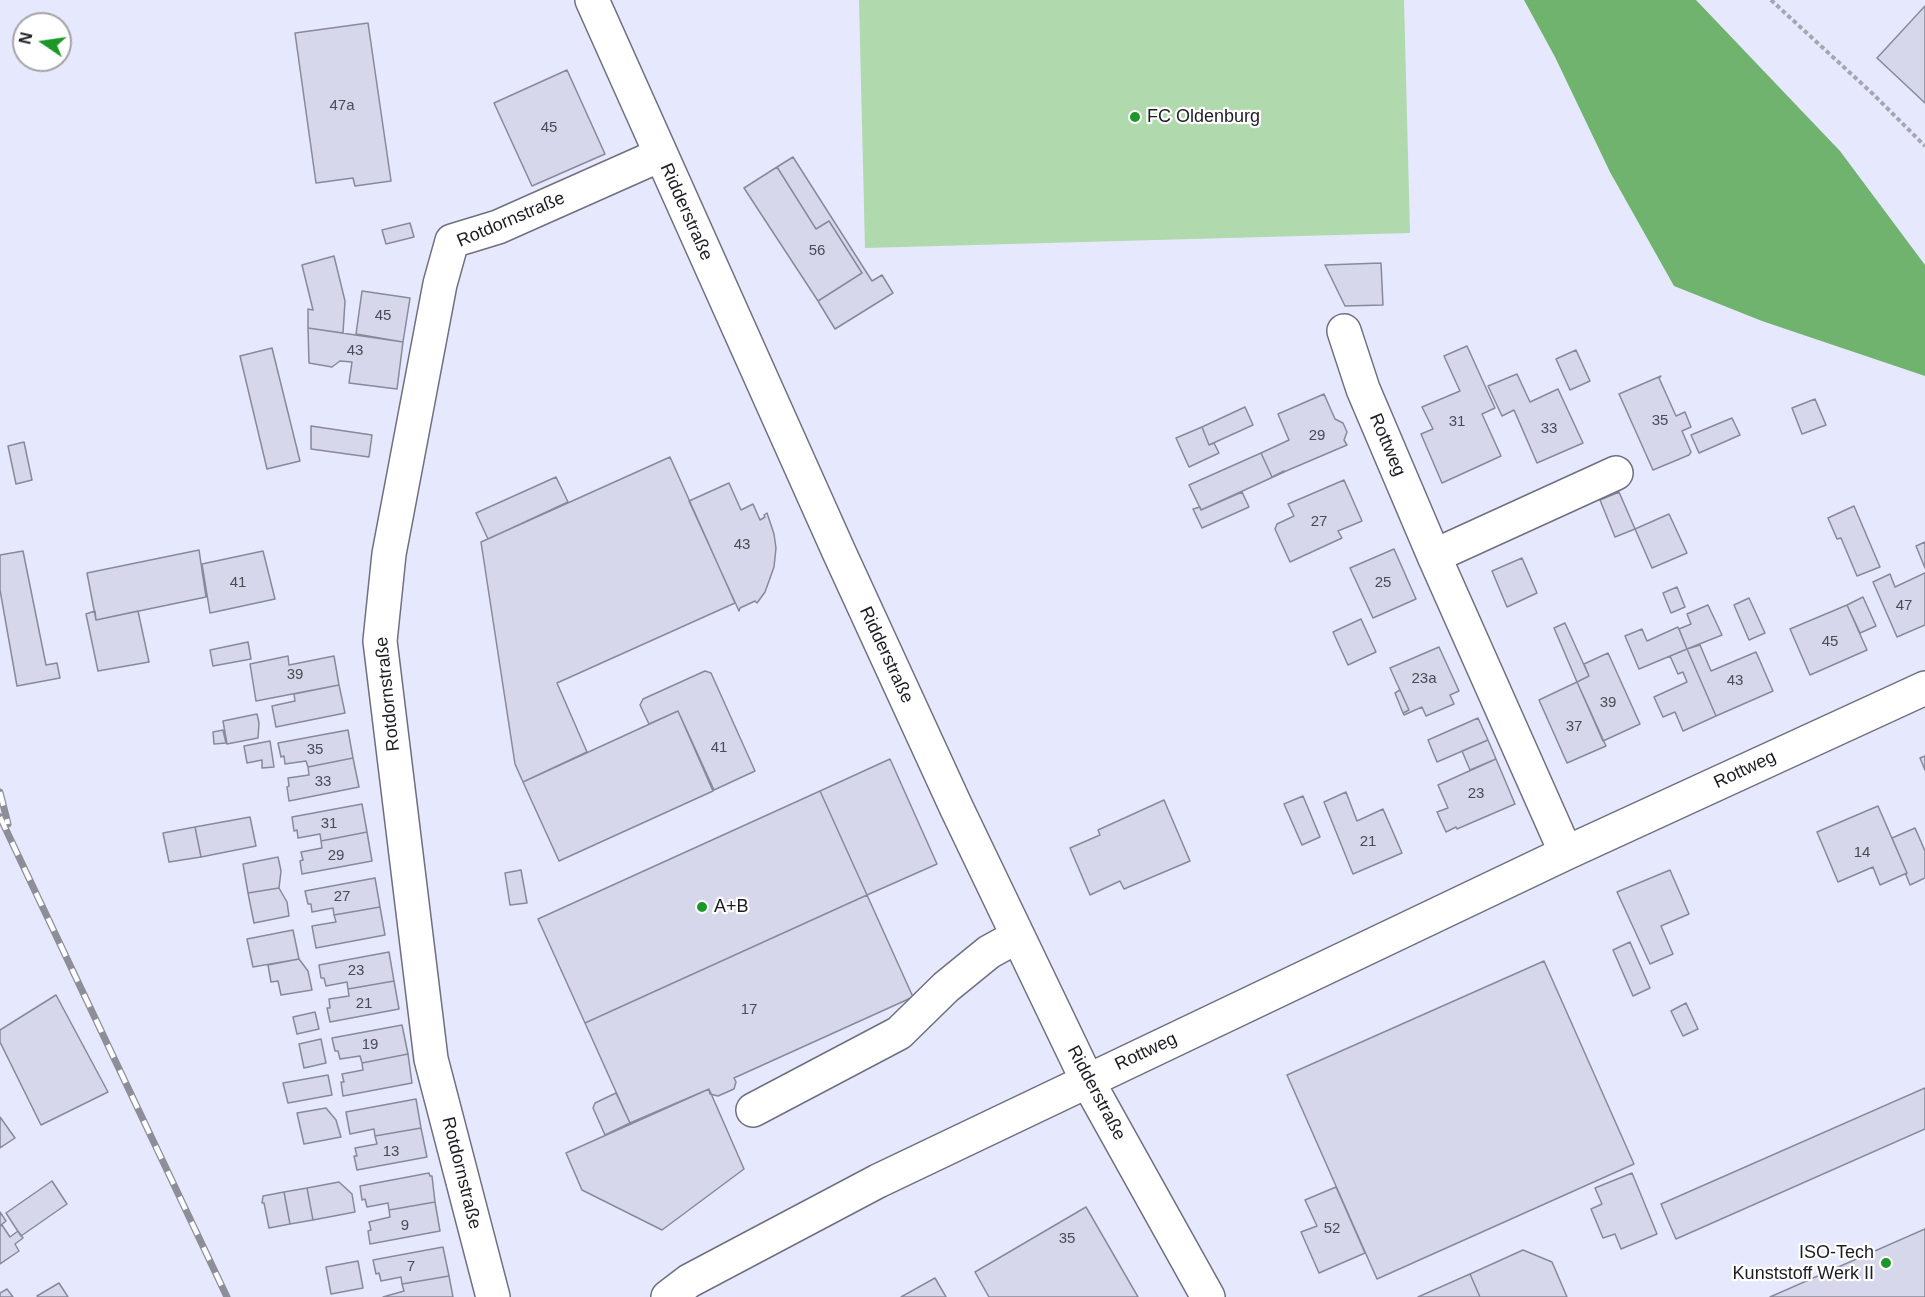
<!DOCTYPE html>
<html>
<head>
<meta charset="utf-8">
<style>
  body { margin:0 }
  #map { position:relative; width:1925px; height:1297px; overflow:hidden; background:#f1f1fd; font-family:Helvetica,sans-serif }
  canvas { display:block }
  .north { position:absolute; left:12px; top:12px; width:60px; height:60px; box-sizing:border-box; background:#fff; border:2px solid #a4a4a7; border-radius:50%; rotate:283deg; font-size:16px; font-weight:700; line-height:24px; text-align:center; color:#1c1c23 }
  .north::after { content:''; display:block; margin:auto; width:21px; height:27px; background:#1d9728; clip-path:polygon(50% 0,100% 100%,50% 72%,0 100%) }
</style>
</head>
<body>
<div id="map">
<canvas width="1925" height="1297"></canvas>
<div class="north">N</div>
</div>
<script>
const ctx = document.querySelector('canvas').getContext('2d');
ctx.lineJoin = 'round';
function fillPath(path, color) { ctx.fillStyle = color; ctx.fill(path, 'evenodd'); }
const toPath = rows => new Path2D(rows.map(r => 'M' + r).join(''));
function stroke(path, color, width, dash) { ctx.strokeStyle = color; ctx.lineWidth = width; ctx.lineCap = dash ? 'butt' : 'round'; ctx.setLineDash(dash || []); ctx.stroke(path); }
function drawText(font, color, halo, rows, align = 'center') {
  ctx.font = font + ' Helvetica,sans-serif'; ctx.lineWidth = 4.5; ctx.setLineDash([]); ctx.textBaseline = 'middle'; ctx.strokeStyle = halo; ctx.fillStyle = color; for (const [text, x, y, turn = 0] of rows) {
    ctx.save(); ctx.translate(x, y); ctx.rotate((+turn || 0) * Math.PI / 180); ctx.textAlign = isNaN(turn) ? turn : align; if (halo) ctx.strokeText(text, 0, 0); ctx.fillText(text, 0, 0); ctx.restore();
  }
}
fillPath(toPath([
  [0,0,1925,0,1925,1297,0,1297],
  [24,24,60,24,60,60,24,60]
]), '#e6e8fd');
fillPath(toPath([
  [859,0,1404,0,1410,233,865,248]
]), '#b0d9ae');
fillPath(toPath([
  [1524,0,1696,0,1840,151,1925,265,1925,376,1762,321,1674,286,1610,172,1555,57]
]), '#6fb36e');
const building = toPath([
  [1925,6,1925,103,1877,58,1925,6],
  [368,23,391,181,355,186,353,178,316,183,295,33,368,23],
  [567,70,605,154,532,186,494,103,567,70],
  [793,157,872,281,882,275,893,293,835,329,818,301,862,273,829,221,816,229,777,167,793,157],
  [777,167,816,229,829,221,862,273,818,301,744,188,777,167],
  [410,223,414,237,386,244,382,230,410,223],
  [334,256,345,301,343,333,308,328,308,309,313,310,302,265,334,256],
  [1381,263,1383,305,1345,306,1325,265,1381,263],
  [362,291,410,298,403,342,356,334,362,291],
  [308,328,403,342,397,389,349,383,352,362,340,361,332,367,309,363,308,328],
  [1467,346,1495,408,1482,414,1501,456,1442,483,1421,434,1433,429,1422,407,1460,391,1444,356,1467,346],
  [272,348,300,461,267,469,240,356,272,348],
  [1576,350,1590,381,1570,390,1556,359,1576,350],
  [1517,374,1530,402,1558,389,1583,443,1537,463,1514,410,1502,416,1488,386,1517,374],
  [1661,376,1659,378,1676,416,1685,412,1691,427,1682,431,1691,452,1689,455,1653,470,1619,394,1661,376],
  [1324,394,1335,419,1343,423,1347,432,1344,440,1347,445,1272,477,1261,453,1289,440,1278,414,1324,394],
  [1815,399,1826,425,1802,434,1792,408,1815,399],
  [1245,407,1253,425,1209,445,1202,427,1245,407],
  [1732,418,1740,435,1699,453,1691,435,1732,418],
  [311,426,372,435,369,457,311,449,311,426],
  [1202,427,1209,445,1214,443,1219,453,1189,467,1176,438,1202,427],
  [24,442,32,480,16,484,8,446,24,442],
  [1261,453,1272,477,1284,471,1284,472,1201,510,1189,485,1261,453],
  [670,457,735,603,557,683,587,752,523,782,515,764,481,542,670,457],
  [556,477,568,502,488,539,476,513,556,477],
  [1344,480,1362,521,1338,531,1342,538,1290,562,1275,529,1277,524,1294,516,1288,504,1344,480],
  [729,483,741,510,753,504,760,520,765,517,764,515,767,513,774,534,776,548,774,567,765,592,757,603,755,601,740,608,739,611,689,501,729,483],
  [1242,492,1249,507,1202,528,1193,509,1200,507,1201,510,1242,492],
  [1619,492,1635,529,1615,537,1600,500,1619,492],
  [1854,506,1880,567,1857,576,1841,538,1837,539,1828,518,1854,506],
  [1669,514,1687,553,1652,568,1635,529,1669,514],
  [1925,542,1925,568,1916,546,1925,542],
  [1394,549,1416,599,1373,618,1350,568,1394,549],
  [199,550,206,597,96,620,87,573,199,550],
  [23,551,46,665,57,663,60,678,17,686,0,590,0,555,23,551],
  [263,551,275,599,210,613,202,564,263,551],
  [1522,558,1537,593,1507,607,1492,571,1522,558],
  [1925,573,1925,625,1897,637,1873,582,1890,574,1895,587,1925,573],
  [1677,587,1685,607,1671,613,1663,593,1677,587],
  [1863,597,1876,626,1860,633,1847,605,1863,597],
  [1749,598,1765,633,1749,640,1734,605,1749,598],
  [1708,605,1722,635,1687,649,1679,629,1691,624,1687,614,1708,605],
  [1847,605,1867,650,1810,675,1790,629,1847,605],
  [95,611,96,620,138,611,149,662,98,671,86,614,95,611],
  [1361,619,1376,652,1348,665,1333,632,1361,619],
  [1565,623,1589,676,1577,682,1554,628,1565,623],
  [1678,627,1687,649,1639,669,1625,636,1642,629,1647,641,1678,627],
  [248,642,251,659,213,666,210,650,248,642],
  [1700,645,1711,671,1756,652,1773,691,1716,716,1687,649,1700,645],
  [1439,647,1459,691,1450,695,1454,704,1426,716,1422,707,1404,715,1403,713,1409,710,1390,668,1439,647],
  [1687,649,1716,716,1683,731,1675,712,1663,717,1654,697,1687,682,1683,672,1678,674,1670,656,1687,649],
  [1608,653,1640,724,1603,741,1577,682,1589,676,1584,664,1608,653],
  [288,656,289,665,334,656,339,685,256,701,250,664,288,656],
  [705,671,711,673,755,771,714,790,678,711,649,724,640,705,643,699,705,671],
  [1577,682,1606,746,1567,763,1539,700,1577,682],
  [339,685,345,713,276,727,272,706,295,701,294,694,339,685],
  [1400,690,1409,710,1403,713,1395,693,1400,690],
  [678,711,713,791,559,861,523,782,678,711],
  [257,714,259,723,258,738,227,744,223,721,257,714],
  [1478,718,1488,740,1437,762,1428,740,1478,718],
  [223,730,226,743,214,744,213,732,223,730],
  [348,730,353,758,308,767,306,761,285,764,284,756,281,757,278,743,348,730],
  [1488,740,1496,759,1470,770,1462,751,1488,740],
  [270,741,274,767,262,768,262,760,247,763,244,746,270,741],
  [1925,756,1925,770,1920,758,1925,756],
  [353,758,359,787,289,801,287,787,289,786,288,778,309,775,308,767,353,758],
  [890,759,937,864,867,895,820,791,890,759],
  [1496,759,1515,804,1457,829,1456,827,1446,832,1437,812,1448,808,1438,785,1496,759],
  [820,791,867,895,585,1023,538,919,820,791],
  [1346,792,1357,821,1383,809,1402,853,1353,874,1324,802,1346,792],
  [1303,796,1320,837,1302,845,1284,804,1303,796],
  [1164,800,1190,861,1124,889,1120,881,1090,895,1070,848,1100,835,1098,830,1164,800],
  [362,804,367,832,321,841,320,834,298,838,297,830,294,831,292,817,362,804],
  [1878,806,1907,873,1880,885,1873,867,1838,882,1817,832,1878,806],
  [250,817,256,846,201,857,195,827,250,817],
  [195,827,201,857,169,862,163,833,195,827],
  [1915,828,1925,851,1925,878,1910,885,1906,875,1907,873,1892,838,1915,828],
  [367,832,372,861,302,874,300,861,303,860,301,852,322,848,321,841,367,832],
  [278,857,281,871,279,888,248,893,243,864,278,857],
  [521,870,527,903,510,905,505,873,521,870],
  [1670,870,1689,914,1661,926,1673,954,1650,964,1617,892,1670,870],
  [375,878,380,907,334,915,333,908,312,912,311,904,308,904,305,891,375,878],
  [279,888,287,902,289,916,254,923,248,893,279,888],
  [867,895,913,997,734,1078,736,1082,734,1089,718,1096,710,1094,709,1089,630,1123,585,1023,867,895],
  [380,907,385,935,316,948,312,926,336,922,334,915,380,907],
  [293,930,299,959,253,967,247,939,293,930],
  [1630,942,1650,988,1633,996,1613,950,1630,942],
  [389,952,394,981,348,989,347,982,326,986,324,978,321,978,319,965,389,952],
  [299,959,308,971,312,990,281,995,278,981,271,982,268,965,299,959],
  [1544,961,1634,1164,1377,1279,1287,1075,1544,961],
  [394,981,399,1009,330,1022,327,1008,330,1008,329,999,349,996,348,989,394,981],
  [56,995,108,1092,41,1125,0,1042,0,1030,56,995],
  [1686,1003,1698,1029,1683,1036,1671,1011,1686,1003],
  [315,1012,319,1029,297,1034,293,1017,315,1012],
  [402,1025,408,1054,362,1063,360,1056,340,1059,338,1051,335,1051,332,1038,402,1025],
  [321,1039,326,1063,304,1068,299,1044,321,1039],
  [408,1054,412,1083,343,1096,341,1082,344,1082,342,1074,363,1070,362,1063,408,1054],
  [328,1075,332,1095,288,1103,283,1083,328,1075],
  [1925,1088,1925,1129,1676,1239,1661,1204,1925,1088],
  [709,1089,744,1169,662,1230,582,1190,566,1153,709,1089],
  [616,1093,630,1123,605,1135,593,1108,595,1103,616,1093],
  [416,1099,421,1128,375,1136,374,1129,350,1134,346,1112,416,1099],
  [326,1108,336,1120,341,1137,304,1144,297,1113,326,1108],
  [0,1117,15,1138,0,1148,0,1117],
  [421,1128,427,1157,357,1170,354,1156,357,1156,355,1148,377,1144,375,1136,421,1128],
  [429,1173,430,1176,432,1176,435,1202,389,1210,388,1203,367,1207,365,1199,362,1200,360,1186,429,1173],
  [1632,1173,1657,1234,1621,1249,1615,1234,1603,1238,1591,1209,1602,1204,1595,1188,1632,1173],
  [52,1181,67,1204,21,1236,6,1213,52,1181],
  [339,1182,352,1194,355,1212,313,1220,307,1188,339,1182],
  [1336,1187,1365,1253,1319,1273,1301,1232,1317,1226,1305,1200,1336,1187],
  [307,1188,313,1220,290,1224,284,1192,307,1188],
  [284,1192,290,1224,269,1228,264,1203,262,1203,263,1196,284,1192],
  [435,1202,440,1231,370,1244,368,1231,371,1230,369,1222,390,1217,389,1210,435,1202],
  [1086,1207,1138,1297,989,1297,975,1272,1086,1207],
  [0,1212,6,1221,0,1226,0,1212],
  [2,1225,10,1237,18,1231,23,1238,15,1244,19,1251,0,1264,0,1226,2,1225],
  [1925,1229,1925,1297,1770,1297,1925,1229],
  [443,1247,449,1276,402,1284,401,1277,381,1281,379,1273,376,1274,373,1260,443,1247],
  [1523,1250,1552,1262,1567,1297,1480,1297,1470,1274,1523,1250],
  [358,1261,363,1288,331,1294,326,1267,358,1261],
  [1470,1274,1480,1297,1418,1297,1470,1274],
  [449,1276,453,1297,383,1297,404,1291,402,1284,449,1276],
  [935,1278,946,1297,901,1297,935,1278],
  [59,1283,68,1297,38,1297,37,1296,59,1283],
  [7,1289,13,1297,0,1297,0,1293,7,1289]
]);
fillPath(building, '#d6d7ea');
stroke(building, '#88899a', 1.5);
const minor = toPath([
  [592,0,839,552,957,809,1087,1080,1208,1297],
  [1344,331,1363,389,1434,556,1566,853],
  [1434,556,1616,473],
  [753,1110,899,1033,946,987,989,952,1018,936],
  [493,1297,431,1059,380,641,389,554,440,284,452,241,498,227,660,155],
  [668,1297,689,1281,878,1181,1566,853,1925,688]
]);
stroke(minor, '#6f6f80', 36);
stroke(toPath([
  [1771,0,1873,94,1925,146]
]), '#a6a6b1', 4, [4.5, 3]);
stroke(minor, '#fff', 33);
const rail = toPath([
  [0,792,8,824],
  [0,817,227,1297]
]);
stroke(rail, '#8e8e98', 7);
stroke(rail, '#fff', 4.5, [14]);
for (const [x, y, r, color] of [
  [1135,117,6,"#1d9728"],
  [702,907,6,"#1d9728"],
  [1886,1263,6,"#1d9728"]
]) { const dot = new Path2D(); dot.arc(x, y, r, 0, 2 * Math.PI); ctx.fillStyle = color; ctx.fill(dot); stroke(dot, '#fff', 2); }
drawText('15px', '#4a4b55', null, [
  ["47a",342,106],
  ["45",549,128],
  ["56",817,251],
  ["45",383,316],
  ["43",355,351],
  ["35",1660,421],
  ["31",1457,422],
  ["33",1549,429],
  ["29",1317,436],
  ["27",1319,522],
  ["43",742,545],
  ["41",238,583],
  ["25",1383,583],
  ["47",1904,606],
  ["45",1830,642],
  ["39",295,675],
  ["23a",1424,679],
  ["43",1735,681],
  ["39",1608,703],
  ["37",1574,727],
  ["41",719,748],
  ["35",315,750],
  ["33",323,782],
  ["23",1476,794],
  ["31",329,824],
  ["21",1368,842],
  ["14",1862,853],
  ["29",336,856],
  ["27",342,897],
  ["23",356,971],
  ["21",364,1004],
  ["17",749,1010],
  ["19",370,1045],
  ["13",391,1152],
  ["9",405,1226],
  ["52",1332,1229],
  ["35",1067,1239],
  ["7",411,1267]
]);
drawText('18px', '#1c1c23', '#fff', [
  ["FC Oldenburg",1147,117],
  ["A+B",714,907],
  ["ISO-Tech",1874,1253,"right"],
  ["Kunststoff Werk II",1874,1274,"right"]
], 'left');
drawText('18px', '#1c1c23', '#fff', [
  ["Ridderstraße",686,212,66],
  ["Rotdornstraße",511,220,-23],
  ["Rottweg",1387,445,67],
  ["Ridderstraße",886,655,65],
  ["Rotdornstraße",388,694,-96],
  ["Rottweg",1745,770,-25],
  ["Rottweg",1146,1052,-25],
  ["Ridderstraße",1096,1093,62],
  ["Rotdornstraße",461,1173,76]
]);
</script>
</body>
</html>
